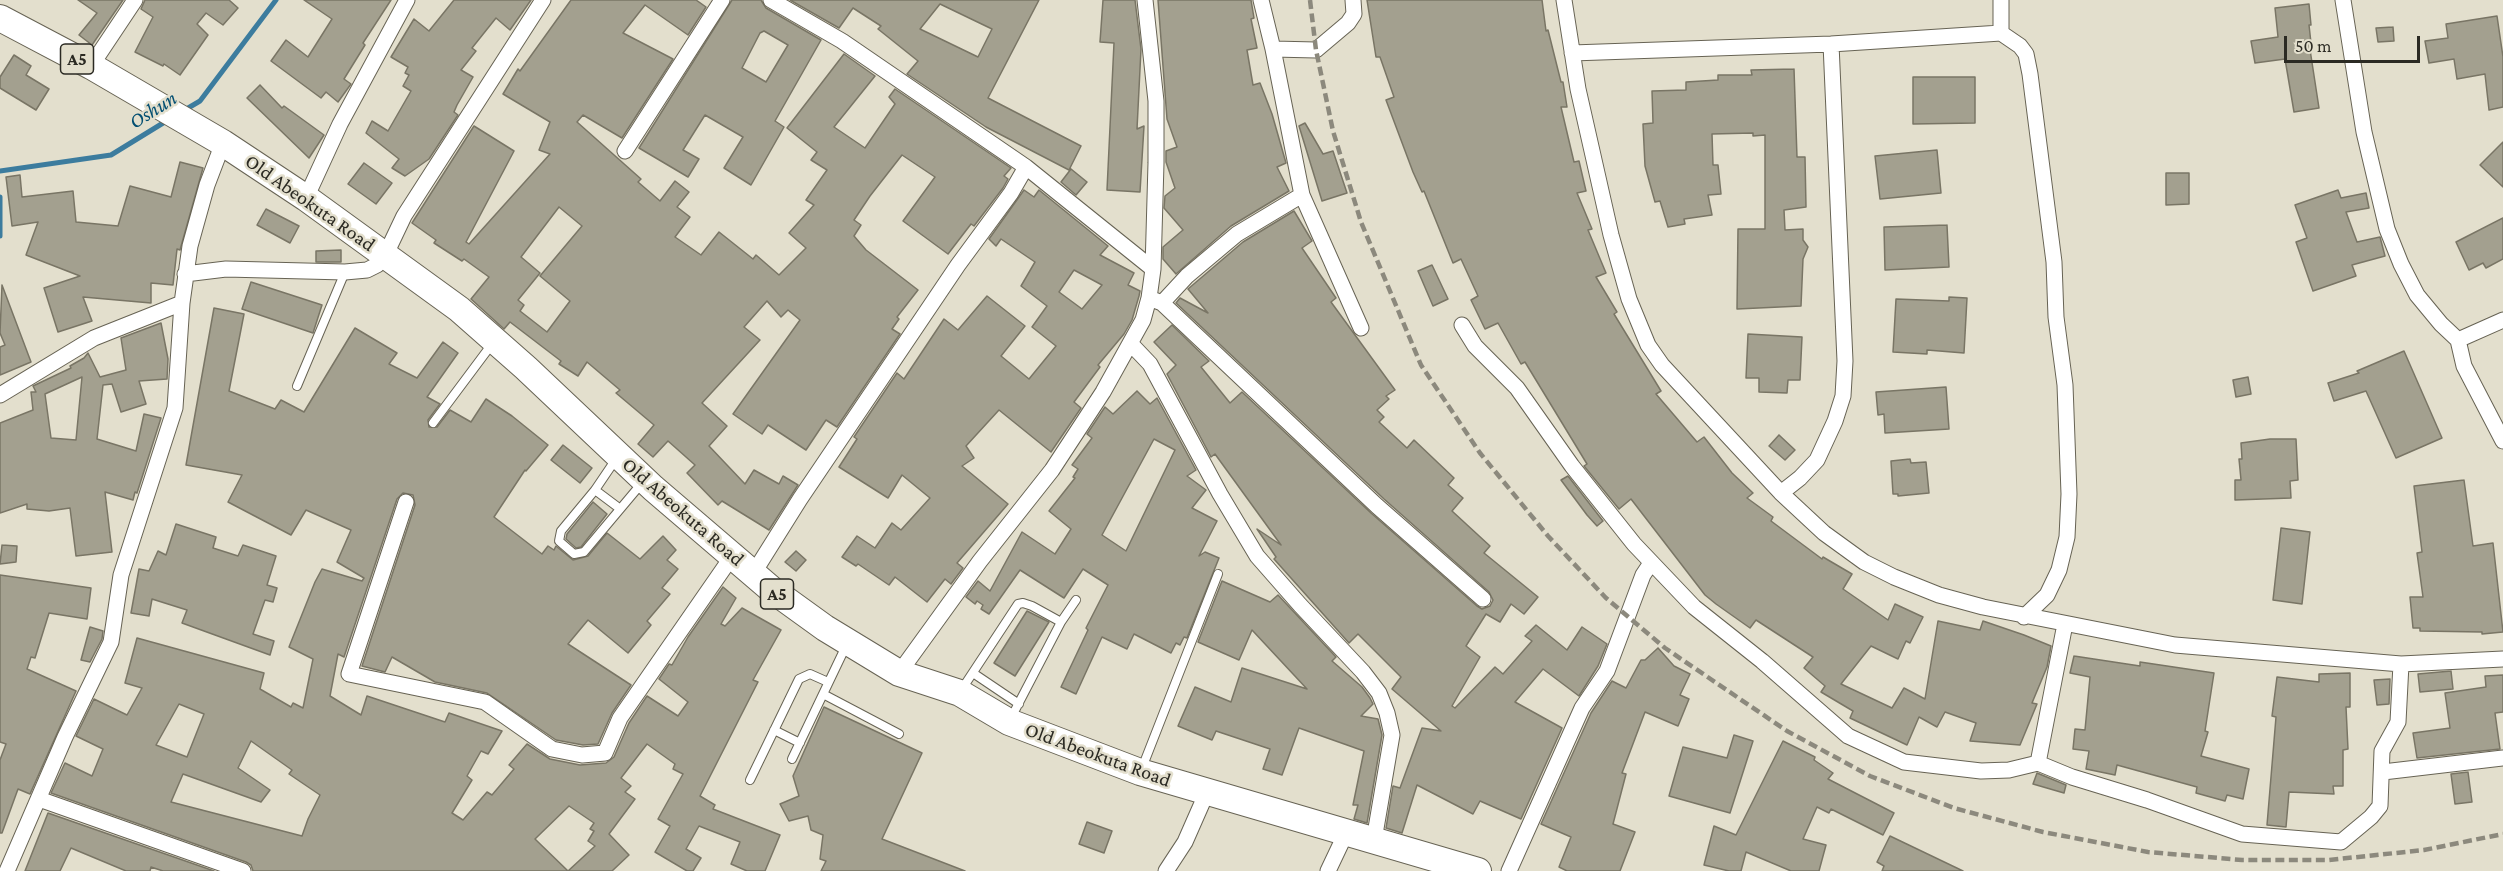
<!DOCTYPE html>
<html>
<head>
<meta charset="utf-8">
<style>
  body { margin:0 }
  #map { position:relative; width:2503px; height:871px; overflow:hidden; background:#e3dfcd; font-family:"Crimson Pro",serif }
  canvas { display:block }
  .scale { position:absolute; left:2284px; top:36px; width:136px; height:27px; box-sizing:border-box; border:3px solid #2b2a23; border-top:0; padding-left:8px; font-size:18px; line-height:21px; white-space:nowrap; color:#2b2a23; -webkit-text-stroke:4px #e3dfcd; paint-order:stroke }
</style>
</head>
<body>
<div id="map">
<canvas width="2503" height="871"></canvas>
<div class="scale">50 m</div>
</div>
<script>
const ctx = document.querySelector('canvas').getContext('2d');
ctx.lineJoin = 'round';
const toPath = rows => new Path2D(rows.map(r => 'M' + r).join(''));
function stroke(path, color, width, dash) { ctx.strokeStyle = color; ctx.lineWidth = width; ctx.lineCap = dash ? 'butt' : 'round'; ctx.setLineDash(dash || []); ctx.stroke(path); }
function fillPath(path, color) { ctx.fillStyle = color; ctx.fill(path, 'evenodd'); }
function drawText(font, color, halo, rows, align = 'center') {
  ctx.font = font + ' "Crimson Pro",serif'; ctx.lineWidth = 5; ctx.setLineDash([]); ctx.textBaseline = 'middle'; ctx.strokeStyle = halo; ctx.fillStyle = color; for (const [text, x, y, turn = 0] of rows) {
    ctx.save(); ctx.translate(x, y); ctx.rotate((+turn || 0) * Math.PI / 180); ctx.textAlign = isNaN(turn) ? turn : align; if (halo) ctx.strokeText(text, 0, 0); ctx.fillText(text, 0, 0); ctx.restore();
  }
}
stroke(toPath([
  [183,111,200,101,276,0],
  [0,171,111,155,168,120],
  [0,197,0,236]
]), '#3c7c9e', 5);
const building = toPath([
  [78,0,123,0,92,45,79,35,97,13,78,0],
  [145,0,229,0,238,8,223,25,206,13,197,24,208,35,180,75,164,64,163,66,135,52,153,17,141,9,145,0],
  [304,0,391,0,363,43,365,45,344,79,351,84,338,102,326,92,321,98,271,61,286,40,308,57,332,19,304,0],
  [454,0,531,0,510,30,496,18,472,48,476,51,461,70,473,77,457,105,454,112,458,115,429,159,405,176,392,168,399,159,366,133,372,121,388,131,411,91,403,86,409,75,405,73,408,67,391,57,414,19,429,31,454,0],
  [571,0,696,0,706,7,688,35,645,5,623,33,673,59,622,138,583,115,577,122,641,179,638,182,660,201,675,181,689,192,677,207,690,217,675,237,701,255,719,232,753,259,756,255,779,275,806,248,789,233,814,205,806,200,827,170,811,160,817,152,787,128,844,54,875,76,834,127,865,148,895,104,889,97,895,89,1011,168,1004,176,1008,179,1003,188,974,226,971,224,948,254,903,221,935,177,902,155,870,196,854,220,861,225,854,236,866,250,918,290,897,317,899,319,892,329,900,334,837,427,826,420,806,450,768,425,762,434,733,414,800,320,788,310,781,317,767,301,744,327,760,340,702,403,727,426,709,446,745,484,754,470,779,484,783,476,798,485,769,530,722,501,718,505,687,473,695,465,668,441,653,457,638,444,654,425,616,393,620,390,587,362,578,376,559,364,561,361,510,322,504,329,471,299,489,277,464,259,462,261,434,243,436,240,412,223,474,126,514,151,466,242,469,244,550,154,539,150,550,122,503,94,518,69,520,71,571,0],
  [559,207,582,226,540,276,570,301,547,332,520,311,524,305,518,300,540,273,521,257,559,207],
  [732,0,761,0,766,8,821,40,775,121,784,127,751,185,724,168,743,137,705,115,683,150,699,159,688,177,639,148,732,0],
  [764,31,788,45,766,82,742,68,760,33,764,31],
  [790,0,1039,0,988,98,1081,146,1069,170,986,127,907,74,918,61,878,29,881,26,853,8,839,28,790,0],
  [940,4,992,29,978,57,920,29,940,4],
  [1103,0,1135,0,1141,49,1137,129,1144,126,1140,192,1107,190,1114,43,1100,42,1103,0],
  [1158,0,1251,0,1254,18,1251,19,1257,48,1247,50,1253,85,1260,83,1272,114,1286,163,1277,167,1289,191,1231,226,1176,274,1163,259,1163,247,1183,230,1164,208,1165,196,1175,188,1166,162,1166,151,1177,147,1167,119,1158,0],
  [1367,0,1542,0,1546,31,1548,30,1561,82,1563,82,1567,107,1561,107,1574,162,1579,161,1586,191,1577,193,1592,229,1588,230,1606,273,1596,277,1617,312,1614,314,1661,391,1656,394,1697,442,1704,437,1732,473,1753,493,1747,498,1773,517,1771,521,1822,559,1823,557,1852,574,1843,589,1888,620,1895,604,1923,617,1910,643,1906,641,1898,659,1871,646,1841,684,1892,708,1904,688,1925,699,1938,621,1980,630,1983,621,2024,635,2051,646,2047,667,2032,703,2037,704,2020,745,1970,741,1976,723,1945,712,1937,727,1919,717,1907,745,1850,718,1853,711,1821,692,1825,686,1804,668,1813,657,1756,620,1750,628,1716,604,1705,595,1631,499,1619,509,1584,466,1587,464,1525,362,1521,364,1498,323,1485,329,1471,300,1478,296,1461,259,1453,263,1424,191,1422,192,1413,172,1386,100,1394,97,1380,57,1376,57,1367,0],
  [2309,4,2311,25,2309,25,2311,43,2309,43,2319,108,2294,112,2285,59,2255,63,2251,41,2278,37,2275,8,2309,4],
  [2497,16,2503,57,2503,107,2489,110,2485,74,2457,79,2454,59,2429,63,2425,41,2448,38,2446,24,2497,16],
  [2393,27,2394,41,2378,42,2376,28,2393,27],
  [14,55,31,66,26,75,49,89,36,110,0,88,0,77,14,55],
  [1794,69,1797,157,1805,157,1806,207,1784,210,1785,230,1803,229,1803,240,1808,247,1803,259,1801,306,1737,309,1738,229,1765,229,1765,135,1753,136,1753,133,1712,134,1713,165,1718,165,1721,194,1708,195,1712,215,1684,219,1685,224,1668,227,1660,201,1655,202,1645,166,1643,124,1653,123,1652,91,1686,90,1686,82,1718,80,1718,75,1752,75,1751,70,1794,69],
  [1913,77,1975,77,1975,123,1913,124,1913,77],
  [260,85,282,108,284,106,324,135,309,158,247,98,260,85],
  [1305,123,1323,154,1333,151,1347,193,1322,201,1299,126,1305,123],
  [2503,142,2503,187,2480,165,2503,142],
  [1937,150,1941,193,1880,199,1875,156,1937,150],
  [180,162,203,168,180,250,177,249,173,285,151,283,151,303,83,297,92,321,58,332,44,288,80,276,26,255,38,222,12,226,6,177,20,175,22,197,73,191,76,222,118,226,130,186,171,197,180,162],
  [364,163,392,183,376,204,348,184,364,163],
  [1071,169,1087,182,1076,195,1061,182,1071,169],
  [2166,173,2189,173,2189,204,2166,205,2166,173],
  [1024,190,1034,197,1039,190,1108,246,1100,255,1134,273,1128,285,1140,291,1139,296,1132,320,1124,334,1098,365,1100,367,1074,402,1081,408,1051,452,999,410,966,446,974,458,962,466,1008,504,957,563,963,568,951,584,945,579,927,602,895,577,889,585,858,564,856,566,842,557,857,536,875,548,892,523,901,530,930,498,902,475,888,498,839,467,857,439,854,437,897,373,904,379,944,319,958,330,987,296,1025,326,1001,356,1029,379,1056,346,1032,327,1047,306,1021,286,1035,262,1001,239,996,246,989,239,1024,190],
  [1074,270,1102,285,1082,309,1059,292,1074,270],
  [2338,190,2341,198,2366,193,2369,208,2346,212,2357,242,2380,237,2385,256,2352,265,2356,276,2313,291,2296,242,2307,238,2295,205,2338,190],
  [266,209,299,226,290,243,257,225,266,209],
  [1294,211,1312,241,1302,248,1336,298,1331,302,1395,390,1386,396,1389,399,1377,410,1384,417,1379,422,1407,448,1414,440,1454,478,1448,485,1463,498,1452,511,1490,546,1484,553,1538,597,1524,614,1511,604,1500,622,1486,614,1466,646,1480,657,1452,706,1455,708,1495,667,1503,674,1532,641,1525,636,1536,625,1567,650,1582,627,1607,644,1598,666,1579,696,1543,669,1515,702,1562,728,1521,819,1480,801,1473,814,1417,785,1402,833,1386,828,1393,786,1400,788,1422,728,1441,731,1392,689,1401,677,1358,634,1349,643,1274,559,1276,557,1257,529,1281,545,1215,454,1211,457,1167,374,1176,365,1154,342,1172,325,1209,361,1201,367,1230,403,1242,392,1371,513,1477,606,1482,609,1490,606,1493,600,1489,592,1384,499,1176,303,1180,298,1208,313,1188,289,1243,242,1294,211],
  [2503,218,2503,259,2486,268,2483,263,2469,270,2456,242,2503,218],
  [1947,225,1949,267,1885,270,1884,227,1947,225],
  [341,250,341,262,316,262,316,251,341,250],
  [1432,265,1448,299,1433,306,1418,271,1432,265],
  [251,282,322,305,313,333,242,309,251,282],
  [2,285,31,362,0,375,0,347,5,345,0,333,2,285],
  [1949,297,1967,298,1964,353,1927,350,1927,354,1893,352,1896,299,1949,301,1949,297],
  [214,308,244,314,229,391,275,409,281,400,304,412,355,328,397,353,389,364,417,378,443,342,458,353,427,397,440,404,428,420,429,427,437,427,450,410,471,422,486,399,512,416,548,445,526,471,525,470,494,517,542,554,548,546,554,550,556,546,573,560,588,556,607,533,640,559,663,536,676,550,667,560,678,569,662,588,670,594,647,621,651,625,628,653,588,620,568,644,631,685,612,713,598,744,583,745,556,740,487,693,435,682,392,657,385,672,362,666,415,505,413,495,403,493,397,499,344,657,338,654,330,696,361,715,367,696,445,722,449,713,502,731,488,754,481,751,467,776,472,780,452,813,463,820,487,792,492,795,514,769,509,765,527,744,550,759,580,765,606,763,614,757,629,723,647,696,678,716,688,702,659,679,669,664,672,665,688,637,723,587,736,598,721,624,725,626,742,608,781,630,753,680,758,682,700,796,715,805,713,809,780,835,765,871,747,871,731,864,740,842,699,826,686,849,701,858,693,871,687,871,655,852,670,826,658,819,683,774,673,769,675,764,647,744,621,778,631,786,625,792,635,799,609,834,629,855,612,871,253,871,251,865,246,862,51,793,65,763,92,776,103,749,76,736,94,699,127,715,142,688,125,683,137,638,264,673,260,689,291,707,293,703,303,708,313,659,289,647,315,582,322,569,362,581,364,578,337,562,351,530,306,510,291,535,228,502,242,475,186,465,214,308],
  [179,704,204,714,187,757,156,745,179,704],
  [251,741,292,770,289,774,320,795,308,819,302,836,171,802,183,774,261,802,270,790,238,768,251,741],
  [569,806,594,823,590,829,594,831,588,841,595,846,568,871,535,839,569,806],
  [161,323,168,359,167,379,139,381,146,404,121,412,112,384,103,385,97,439,136,451,144,414,161,418,137,493,135,492,133,500,105,492,112,552,76,556,70,508,49,511,27,509,27,504,0,513,0,423,33,410,31,392,36,392,33,386,71,368,70,366,84,358,88,353,100,377,126,370,121,338,161,323],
  [82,377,76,440,51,438,45,394,82,377],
  [1748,334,1802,337,1800,380,1788,380,1787,393,1759,392,1759,378,1746,378,1748,334],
  [2404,351,2442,438,2396,458,2366,391,2334,401,2328,383,2359,373,2357,371,2404,351],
  [2248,377,2251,394,2236,397,2233,380,2248,377],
  [1946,387,1949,429,1885,433,1884,414,1878,415,1876,392,1946,387],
  [1137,391,1150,404,1157,398,1196,470,1187,476,1206,490,1192,508,1217,521,1199,556,1205,552,1219,558,1187,638,1184,637,1180,645,1176,643,1171,653,1134,634,1127,649,1102,637,1076,694,1061,687,1088,630,1086,628,1108,585,1083,569,1064,598,1020,570,989,614,981,609,983,605,977,601,975,604,966,597,978,581,990,591,1022,532,1055,554,1071,529,1049,511,1075,478,1073,477,1078,469,1072,465,1092,438,1087,434,1105,407,1113,414,1137,391],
  [1154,439,1175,450,1126,551,1102,535,1154,439],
  [1779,435,1795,450,1785,460,1769,446,1779,435],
  [2270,439,2296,439,2298,480,2290,481,2291,498,2235,500,2235,480,2241,480,2239,459,2242,459,2241,443,2270,439],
  [563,445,592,468,580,483,551,460,563,445],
  [1910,459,1911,463,1926,462,1929,493,1898,496,1898,494,1893,494,1891,461,1910,459],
  [1568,476,1603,521,1597,526,1587,515,1561,480,1568,476],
  [2464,480,2473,546,2493,543,2503,632,2482,634,2482,632,2420,631,2420,628,2413,628,2410,597,2423,597,2417,553,2422,552,2414,486,2464,480],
  [593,502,607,514,581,547,576,548,566,539,567,534,593,502],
  [176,524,216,537,213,548,238,556,243,545,276,556,267,585,277,588,273,602,265,600,253,634,274,641,270,655,182,623,187,610,152,599,149,616,131,613,139,569,149,571,158,551,166,555,176,524],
  [2281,528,2310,532,2302,604,2273,600,2281,528],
  [2,545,17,546,16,562,0,564,2,545],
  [796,551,806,560,796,571,785,562,796,551],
  [0,575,91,588,87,619,49,613,35,658,31,657,27,669,76,691,30,794,18,789,2,833,0,833,0,760,6,744,0,742,0,575],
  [1222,581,1270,602,1278,595,1336,657,1332,661,1362,687,1370,698,1373,704,1361,716,1378,719,1382,735,1367,823,1354,819,1358,805,1353,805,1364,751,1299,728,1282,775,1263,769,1270,749,1216,731,1212,740,1178,726,1195,687,1231,702,1242,668,1307,689,1252,630,1239,660,1198,642,1222,581],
  [1027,611,1049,622,1015,676,994,663,1027,611],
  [90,627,103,631,102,639,90,662,81,660,90,627],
  [1658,648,1674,666,1690,674,1680,695,1689,699,1678,726,1645,712,1622,773,1626,774,1613,824,1635,832,1620,871,1567,871,1559,867,1571,837,1541,824,1591,713,1612,681,1626,688,1641,660,1645,660,1658,648],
  [2074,656,2140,666,2140,662,2214,673,2205,731,2208,732,2201,756,2249,769,2243,799,2227,795,2225,801,2196,793,2197,787,2117,765,2115,775,2086,769,2089,751,2073,749,2075,729,2085,730,2090,677,2070,673,2074,656],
  [2451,671,2453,689,2420,692,2418,674,2451,671],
  [2350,673,2350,707,2346,707,2348,749,2343,750,2343,786,2333,786,2334,794,2289,792,2286,827,2267,825,2276,717,2272,716,2277,677,2319,682,2319,674,2350,673],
  [2503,675,2503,712,2495,713,2500,749,2417,758,2413,733,2450,728,2445,693,2486,687,2485,676,2503,675],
  [2390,679,2389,704,2377,705,2374,680,2390,679],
  [824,707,922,753,882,839,965,871,821,871,826,861,820,859,823,835,811,830,808,816,789,821,780,804,799,796,793,776,824,707],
  [1734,735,1753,741,1730,813,1669,796,1683,747,1727,758,1734,735],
  [1783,741,1815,757,1814,760,1833,773,1828,779,1894,813,1883,835,1831,809,1829,813,1817,807,1803,839,1826,845,1819,871,1791,871,1746,852,1741,871,1729,871,1704,865,1714,826,1736,835,1783,741],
  [2468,772,2472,802,2455,804,2451,774,2468,772],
  [2037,773,2066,785,2064,793,2033,784,2037,773],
  [48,813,214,871,163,871,151,867,150,871,126,871,71,848,60,871,25,871,48,813],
  [1087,822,1112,831,1104,853,1079,844,1087,822],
  [1890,836,1963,871,1882,871,1884,866,1877,862,1890,836]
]);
fillPath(building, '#a3a08f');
stroke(building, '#797565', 1.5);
const service = toPath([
  [297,386,345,272],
  [433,423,492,344],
  [616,459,595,490,561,531,559,541,574,554,584,552,642,483],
  [595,490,619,508],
  [973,673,1019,704],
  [962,689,1018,604,1023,603,1032,606,1061,622],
  [823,694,899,734],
  [1011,718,1061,622,1076,600],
  [774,730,800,743],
  [792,759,846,646],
  [1142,768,1218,574],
  [750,780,799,679,810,674,828,682]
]);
const minor = toPath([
  [771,0,842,41,1026,167,1153,269],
  [1261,0,1273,49,1302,195,1361,328],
  [1564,0,1578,89,1611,235,1629,299,1648,345,1662,365,1781,493,1824,533,1864,562,1894,577,1939,595,1983,607,2175,645,2401,664,2503,659],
  [2001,0,2001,33,2020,46,2026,54,2030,74,2054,262,2056,317,2065,385,2069,494,2067,537,2059,570,2047,595,2024,617],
  [2343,0,2364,132,2387,229,2401,264,2417,295,2441,324,2458,340,2464,366,2503,441],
  [1273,49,1316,50,1348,23,1354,14,1353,0],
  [1572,53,1831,44,2001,33],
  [91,66,135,0],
  [625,151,722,0],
  [306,198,340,124,407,0],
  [185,274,226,269,345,272,367,270,377,265,385,256,404,216,543,0],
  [1149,298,1162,303,1377,506,1483,599],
  [1162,303,1187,276,1237,234,1302,195],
  [1462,325,1475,346,1517,388,1572,466,1634,544,1694,607,1762,661,1848,736,1904,762,1981,771,2009,770,2038,763,2072,777,2147,800,2242,834,2341,842,2371,817,2380,806,2382,751,2398,722,2401,664],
  [2458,340,2503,320],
  [1131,344,1150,364,1220,494,1257,556,1300,605,1363,672,1379,693,1387,713,1392,735,1374,840],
  [0,395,94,338,182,303],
  [1781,493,1800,478,1817,460,1835,421,1843,396,1845,361,1831,44],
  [406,502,349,674,485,702,552,749,582,755,605,753,620,718,733,555],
  [753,574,800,499,958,265,1011,193,1026,167],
  [899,673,980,561,1052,470,1103,392,1143,320,1149,298,1153,269,1156,163,1156,101,1145,0],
  [2038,763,2065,624],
  [2383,772,2503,758],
  [39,799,243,871],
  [7,871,65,737,111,642,121,575,175,408,182,303,190,246,207,185,223,143],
  [1166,871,1185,842,1207,792],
  [1328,871,1346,833],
  [1509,871,1582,708,1607,671,1643,575,1651,563]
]);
const trunk = toPath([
  [0,18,91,66,223,143,306,198,459,309,526,368,653,488,771,589,825,628,899,673,960,693,1009,722,1140,772,1478,871]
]);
stroke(service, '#676354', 10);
stroke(minor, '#676354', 17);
stroke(trunk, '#676354', 28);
stroke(service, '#fff', 8);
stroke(minor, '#fff', 15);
stroke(trunk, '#fff', 26);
stroke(toPath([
  [1310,0,1316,50,1333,131,1361,222,1421,365,1480,453,1548,536,1606,598,1665,648,1787,731,1870,776,1954,808,2043,832,2148,852,2242,860,2329,860,2424,850,2503,834]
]), '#8c897d', 4.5, [9, 4.5]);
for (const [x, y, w] of [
  [77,59,33],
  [777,594,33]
]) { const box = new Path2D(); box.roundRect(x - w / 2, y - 15, w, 30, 4.5); ctx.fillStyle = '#e3dfcd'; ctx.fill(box); stroke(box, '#2b2a23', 1.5); }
drawText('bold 18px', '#2b2a23', null, [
  ["A5",77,59],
  ["A5",777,594]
]);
drawText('20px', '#2b2a23', '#e3dfcd', [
  ["Old Abeokuta Road",310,203,35],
  ["Old Abeokuta Road",683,512,41],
  ["Old Abeokuta Road",1098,755,20]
]);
drawText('italic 21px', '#024e71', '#e3dfcd', [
  ["Oshun",153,110,-32]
]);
</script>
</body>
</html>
